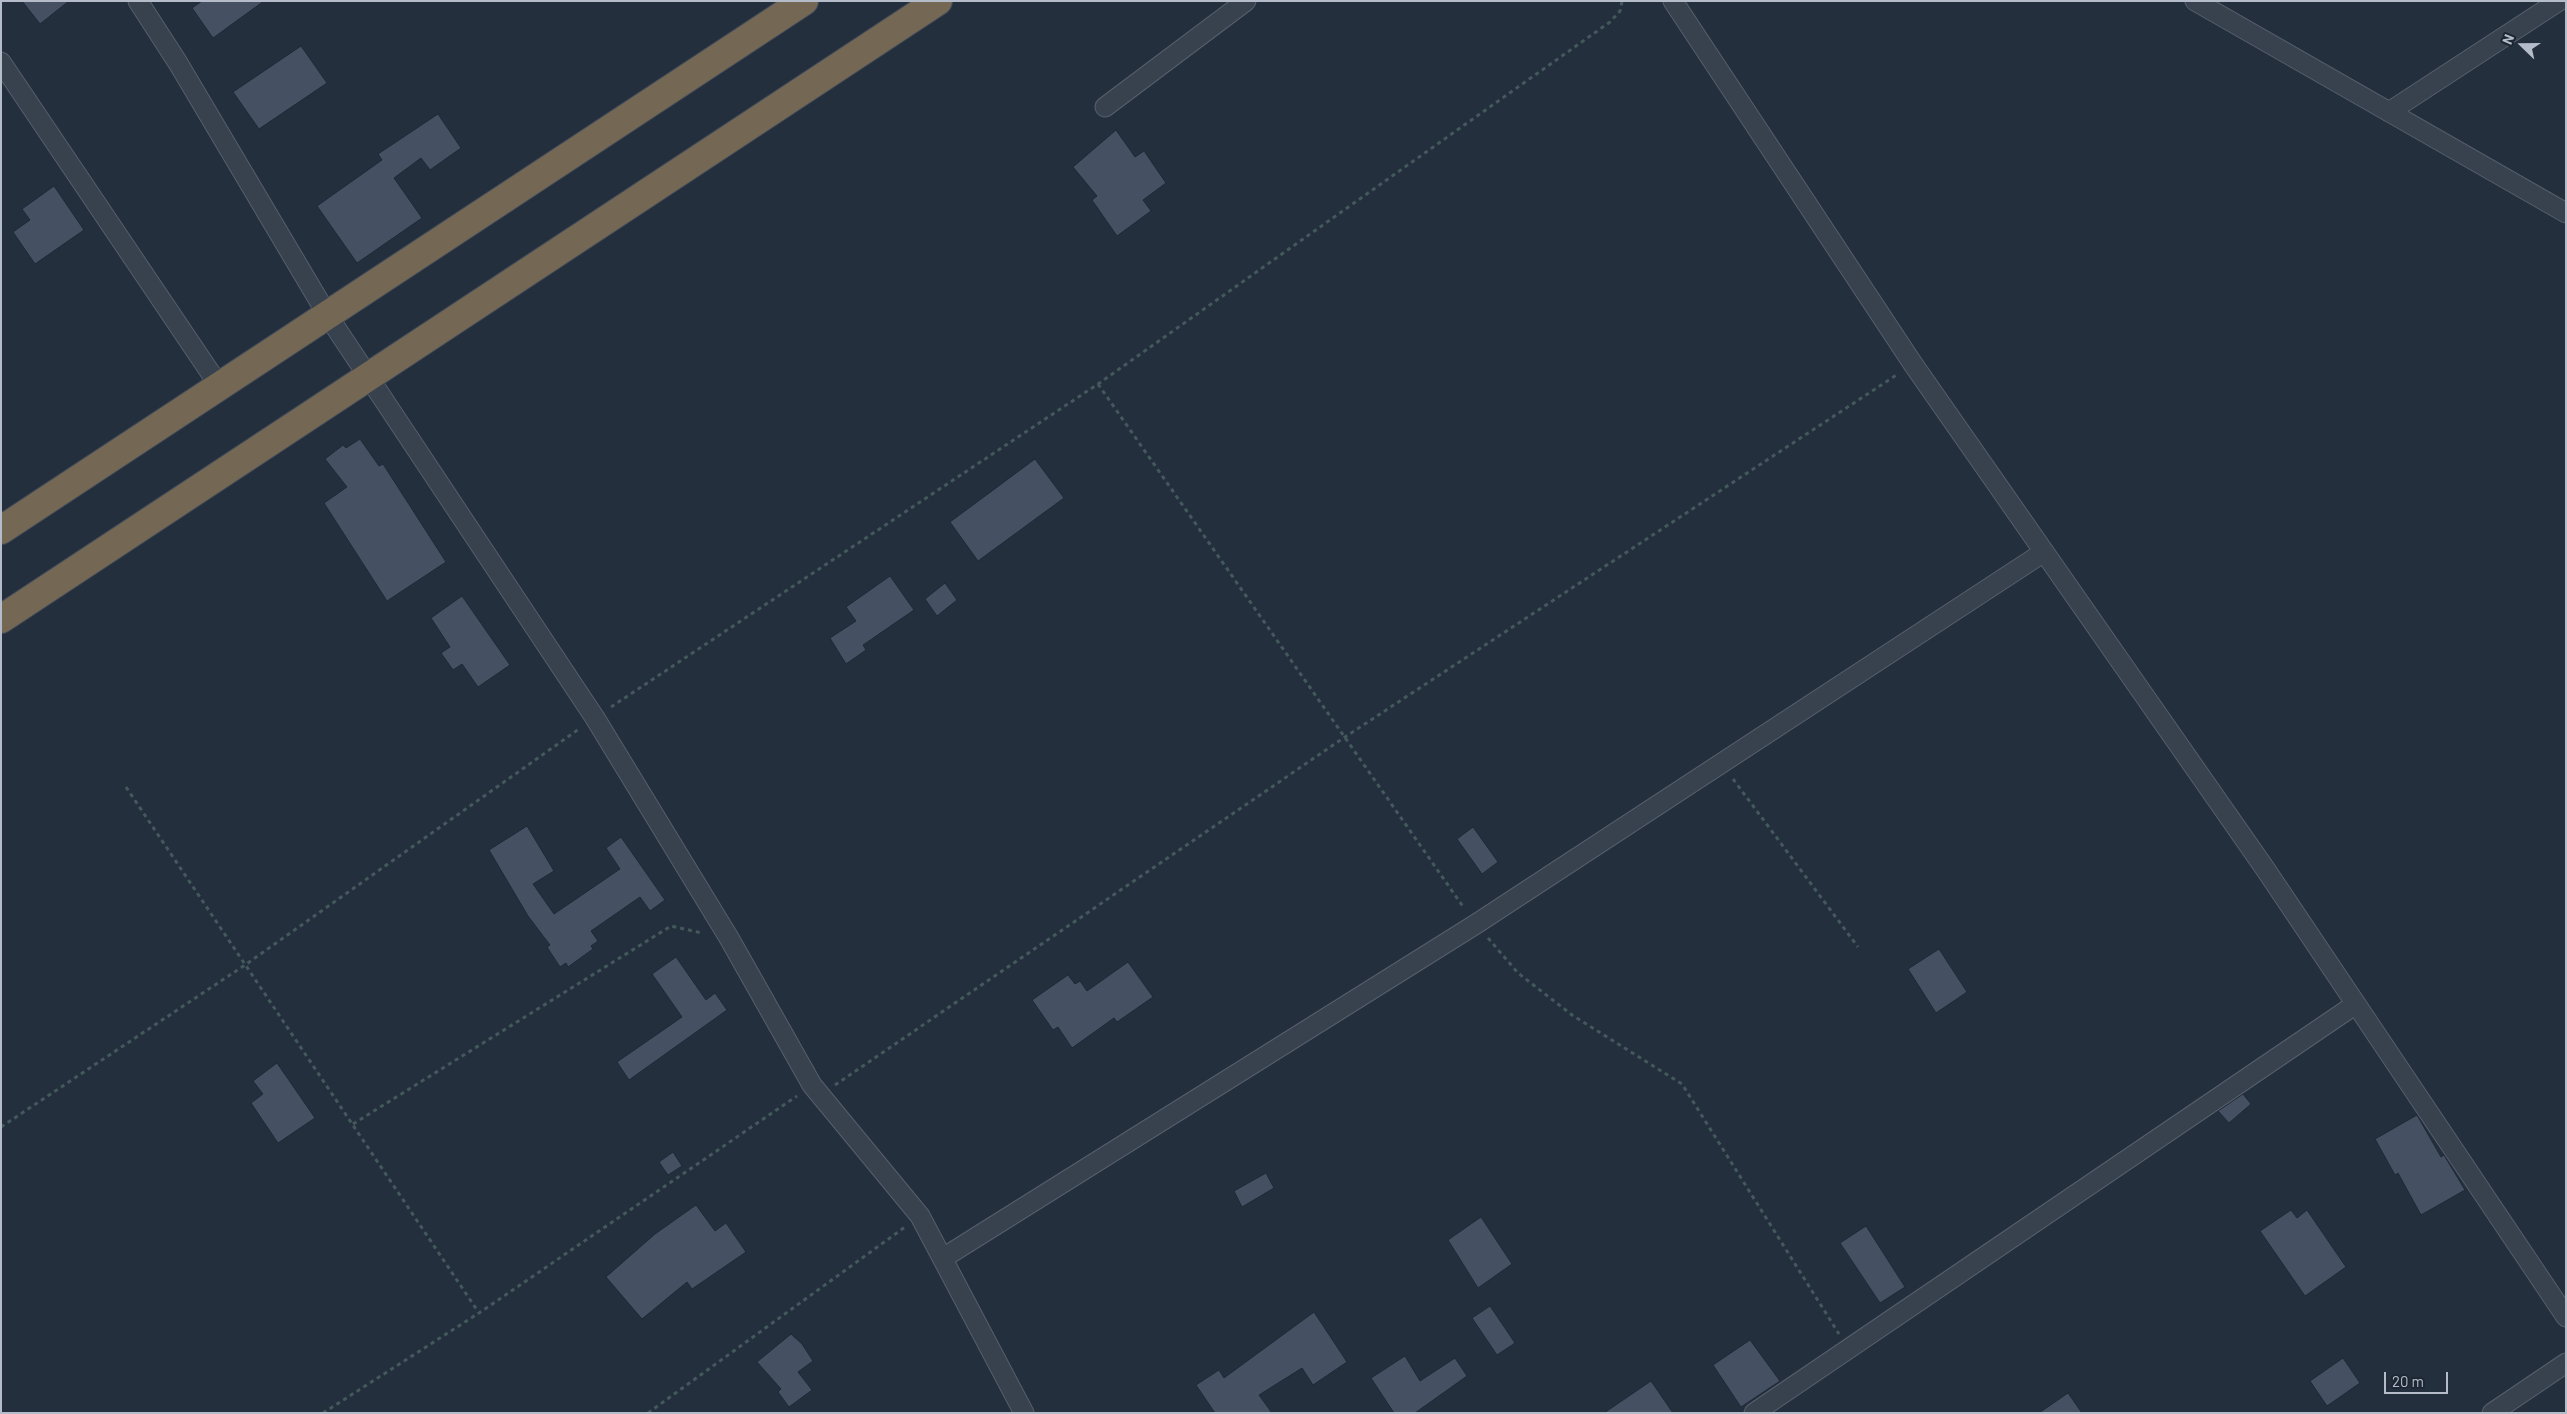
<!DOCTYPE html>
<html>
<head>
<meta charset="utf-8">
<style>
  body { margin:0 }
  #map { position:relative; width:2567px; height:1414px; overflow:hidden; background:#242f3e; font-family:Barlow,sans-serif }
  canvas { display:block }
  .frame { position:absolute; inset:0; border:2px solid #b4bcc9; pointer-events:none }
  .north { position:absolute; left:2497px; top:20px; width:50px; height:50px; -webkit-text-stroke:4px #1d2633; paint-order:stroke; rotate:292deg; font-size:14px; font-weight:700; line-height:20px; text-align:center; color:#b4bcc9 }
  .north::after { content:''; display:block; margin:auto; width:18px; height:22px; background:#b4bcc9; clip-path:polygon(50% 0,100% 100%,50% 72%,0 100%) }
  .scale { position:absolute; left:2384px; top:1372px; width:64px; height:22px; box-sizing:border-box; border:2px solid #b4bcc9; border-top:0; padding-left:6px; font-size:15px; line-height:18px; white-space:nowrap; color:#b4bcc9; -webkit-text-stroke:4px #1d2633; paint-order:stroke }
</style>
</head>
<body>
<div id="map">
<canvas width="2567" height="1414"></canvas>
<div class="frame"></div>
<div class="north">N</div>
<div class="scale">20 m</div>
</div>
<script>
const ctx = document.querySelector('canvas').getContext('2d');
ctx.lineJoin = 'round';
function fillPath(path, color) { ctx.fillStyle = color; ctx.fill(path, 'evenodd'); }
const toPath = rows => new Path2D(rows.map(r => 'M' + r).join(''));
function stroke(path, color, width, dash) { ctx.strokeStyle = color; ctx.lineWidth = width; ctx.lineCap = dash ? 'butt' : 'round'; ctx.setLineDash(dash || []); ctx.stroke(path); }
const building = toPath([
  [22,1,69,1,40,24,22,1],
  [202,1,264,1,213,38,192,8,202,1],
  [301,46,327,83,259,129,233,92,301,46],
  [438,114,461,148,430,170,421,158,394,178,422,218,357,263,317,206,382,160,378,154,438,114],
  [1116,130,1135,157,1144,151,1166,183,1143,200,1151,211,1117,236,1092,200,1097,196,1073,167,1116,130],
  [54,186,84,230,35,264,13,232,30,220,22,209,54,186],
  [360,439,379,466,383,464,446,562,387,601,324,503,347,487,325,459,343,445,346,448,360,439],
  [1035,459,1064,498,978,561,950,522,1035,459],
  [890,576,914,610,863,645,866,650,846,664,830,638,856,621,846,607,890,576],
  [945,583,957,600,937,616,925,599,945,583],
  [462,596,510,665,478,687,462,664,453,670,441,653,450,647,431,618,462,596],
  [527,826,554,871,533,884,554,914,620,869,606,848,621,837,665,900,650,911,640,897,591,931,598,941,591,946,593,949,568,967,566,963,560,967,547,947,550,945,528,916,489,850,527,826],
  [1473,827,1498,862,1482,874,1457,839,1473,827],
  [1939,949,1967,992,1936,1013,1908,969,1939,949],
  [676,957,706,1000,715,993,727,1010,629,1080,617,1062,682,1017,652,974,676,957],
  [1128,962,1153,997,1117,1022,1114,1018,1072,1048,1058,1027,1053,1030,1032,1000,1068,975,1075,984,1080,981,1087,991,1128,962],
  [277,1063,315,1118,278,1143,251,1103,263,1094,253,1081,277,1063],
  [2243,1094,2251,1104,2229,1123,2218,1111,2243,1094],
  [2417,1115,2441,1157,2444,1155,2465,1190,2421,1215,2398,1173,2395,1175,2375,1139,2417,1115],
  [673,1152,682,1166,668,1175,659,1162,673,1152],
  [1266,1173,1274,1188,1242,1207,1234,1191,1266,1173],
  [696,1205,715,1231,726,1223,746,1252,692,1289,687,1282,642,1319,606,1277,655,1234,696,1205],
  [2291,1210,2297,1218,2307,1210,2346,1267,2305,1296,2260,1231,2291,1210],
  [1481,1217,1512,1264,1478,1288,1448,1240,1481,1217],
  [1866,1226,1905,1287,1880,1303,1840,1243,1866,1226],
  [1490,1306,1515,1343,1497,1355,1472,1318,1490,1306],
  [1314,1312,1347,1362,1313,1385,1302,1368,1259,1395,1272,1413,1215,1413,1196,1385,1219,1370,1224,1378,1314,1312],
  [791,1334,802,1344,813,1361,798,1372,812,1390,789,1407,778,1392,781,1389,757,1362,791,1334],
  [1750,1340,1780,1381,1741,1407,1713,1365,1750,1340],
  [1405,1356,1420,1381,1455,1358,1467,1376,1415,1413,1394,1413,1371,1378,1405,1356],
  [2343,1358,2360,1383,2327,1406,2310,1381,2343,1358],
  [1651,1381,1673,1413,1604,1413,1651,1381],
  [2068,1393,2082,1413,2039,1413,2068,1393]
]);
fillPath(building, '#455162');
stroke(building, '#1f2835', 1);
const street = toPath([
  [138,1,178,63,328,316,595,718,729,938,812,1085,920,1216,1024,1413],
  [1673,1,1913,364,2266,870,2566,1317],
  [2195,1,2566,213],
  [1,62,220,387],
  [1105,107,1246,1],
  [2389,112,2559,1],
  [943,1258,1476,924,2044,552],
  [1754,1413,2356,1004],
  [2492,1413,2566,1363]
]);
const highway = toPath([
  [1,530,804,1],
  [1,619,938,1]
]);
stroke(street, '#565f6c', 21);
stroke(highway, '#434c59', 30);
stroke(toPath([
  [1098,384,1464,908],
  [611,707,1098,384,1610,22,1620,11,1622,1],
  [1733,779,1858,947],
  [126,787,479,1313],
  [1488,938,1518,973,1572,1015,1682,1084,1839,1334],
  [835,1085,1345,737,1898,374],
  [353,1124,671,926,702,933],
  [1,1127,245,965,579,729],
  [323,1413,479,1313,797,1096],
  [648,1413,905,1227]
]), '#44595c', 3, [4, 4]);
stroke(street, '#38414e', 19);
stroke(highway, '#746855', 28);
</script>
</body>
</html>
